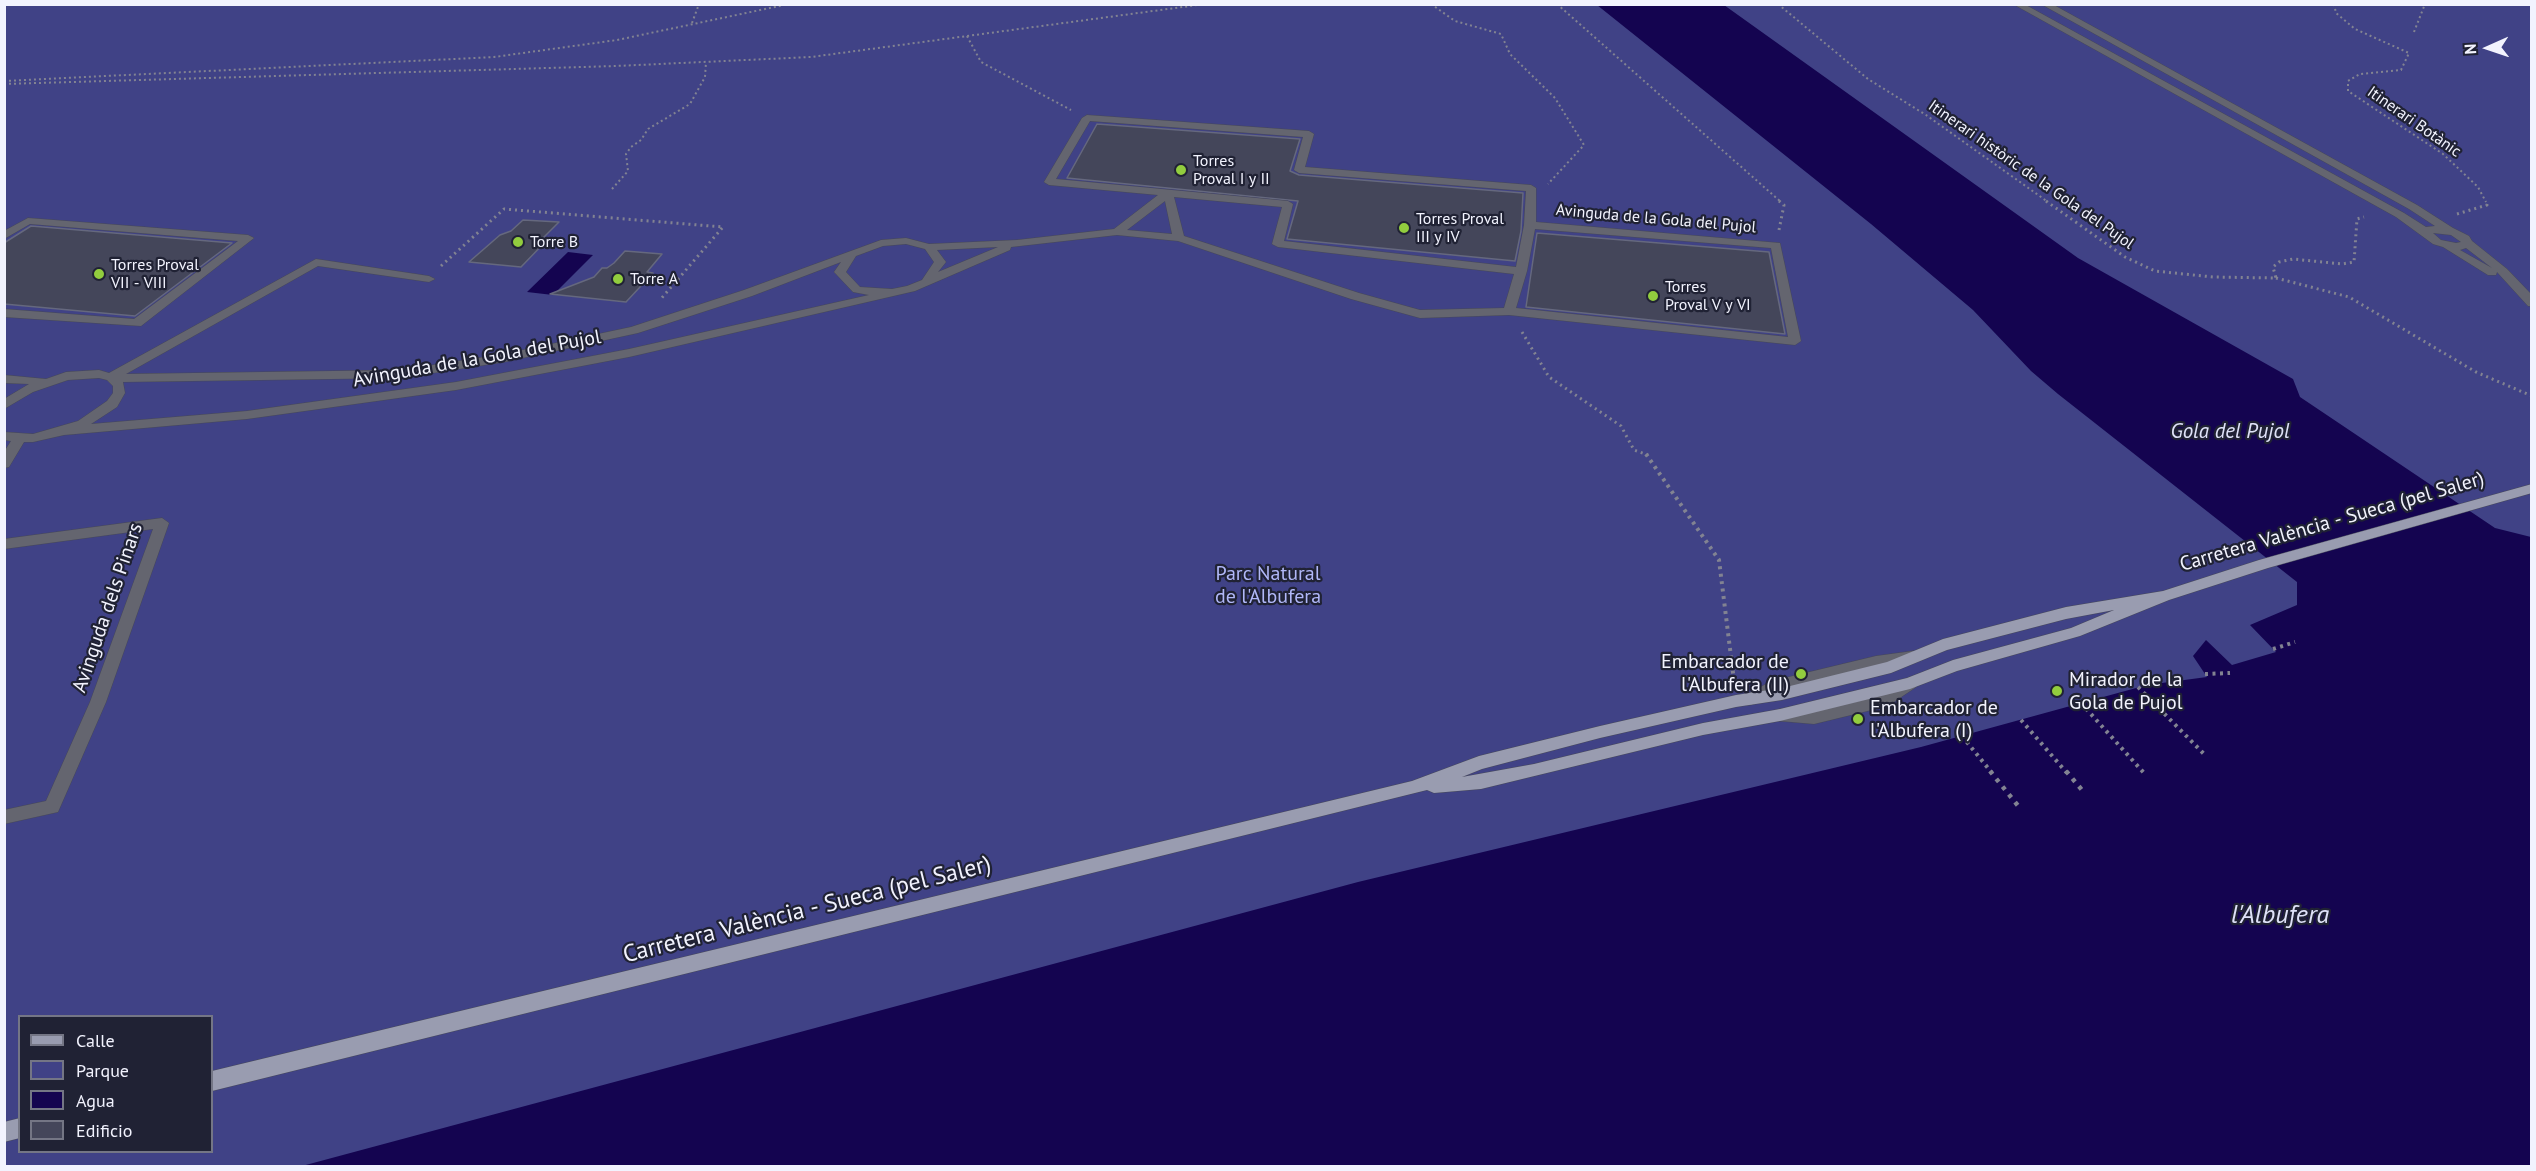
<!DOCTYPE html>
<html>
<head>
<meta charset="utf-8">
<style>
  body { margin:0 }
  #map { position:relative; width:2536px; height:1171px; overflow:hidden; background:#2a2c3e; font-family:"PT Sans",sans-serif }
  canvas { display:block }
  .frame { position:absolute; inset:0; border:6px solid #f2f3fe; pointer-events:none }
  .legend { position:absolute; left:18px; top:1015px; width:195px; height:138px; box-sizing:border-box; background:#202234; border:2px solid #747685; margin:0; padding:8px 10px; list-style:none; font-size:18px; color:#f2f3fe }
  .legend li { display:flex; align-items:center; gap:12px; height:30px }
  .legend b { width:30px; border:2px solid #747685 }
  .north { position:absolute; left:2458px; top:18px; width:60px; height:60px; -webkit-text-stroke:4px #202234; paint-order:stroke; rotate:267deg; font-size:16px; font-weight:700; line-height:24px; text-align:center; color:#f2f3fe }
  .north::after { content:''; display:block; margin:auto; width:21px; height:27px; background:#f2f3fe; clip-path:polygon(50% 0,100% 100%,50% 72%,0 100%) }
</style>
</head>
<body>
<div id="map">
<canvas width="2536" height="1171"></canvas>
<div class="frame"></div>
<ul class="legend">
<li><b style="height:8px;background:#999cb0"></b>Calle</li>
<li><b style="height:16px;background:#404286"></b>Parque</li>
<li><b style="height:16px;background:#140450"></b>Agua</li>
<li><b style="height:16px;background:#44465a"></b>Edificio</li>
</ul>
<div class="north">N</div>
</div>
<script>
const ctx = document.querySelector('canvas').getContext('2d');
ctx.lineJoin = 'round';
function fillPath(path, color) { ctx.fillStyle = color; ctx.fill(path, 'evenodd'); }
const toPath = rows => new Path2D(rows.map(r => 'M' + r).join(''));
function stroke(path, color, width, dash) { ctx.strokeStyle = color; ctx.lineWidth = width; ctx.lineCap = dash ? 'butt' : 'round'; ctx.setLineDash(dash || []); ctx.stroke(path); }
function drawText(font, color, halo, rows, align = 'center') {
  ctx.font = font + ' "PT Sans",sans-serif'; ctx.lineWidth = 4.5; ctx.setLineDash([]); ctx.textBaseline = 'middle'; ctx.strokeStyle = halo; ctx.fillStyle = color; for (const [text, x, y, turn = 0] of rows) {
    ctx.save(); ctx.translate(x, y); ctx.rotate((+turn || 0) * Math.PI / 180); ctx.textAlign = isNaN(turn) ? turn : align; if (halo) ctx.strokeText(text, 0, 0); ctx.fillText(text, 0, 0); ctx.restore();
  }
}
fillPath(toPath([
  [5,5,2531,5,2531,1166,5,1166],
  [20,1016,212,1016,212,1152,20,1152]
]), '#404286');
fillPath(toPath([
  [1597,5,1724,5,2078,258,2293,379,2300,397,2495,528,2531,537,2531,1166,302,1166,1358,882,1921,747,2147,685,2207,677,2193,656,2206,640,2232,665,2276,652,2250,625,2297,605,2297,582,2058,394,2031,371,1973,310,1871,224],
  [568,252,593,255,553,295,527,292]
]), '#140450');
const building = toPath([
  [1097,124,1300,139,1290,171,1299,175,1523,193,1521,231,1515,261,1287,239,1298,201,1067,178,1097,124],
  [523,220,559,222,541,240,547,240,521,267,469,262,500,235,511,231,523,220],
  [31,226,232,243,135,316,4,304,4,243,31,226],
  [1537,233,1769,252,1785,334,1526,307,1537,233],
  [625,251,662,254,647,272,653,273,626,302,550,294,594,277,602,268,607,268,614,263,625,251]
]);
fillPath(building, '#44465a');
stroke(building, '#65687e', 1.5);
const minor = toPath([
  [2013,4,2024,4,2404,213,2426,227,2435,226,2409,209,2041,4,2052,4,2417,205,2453,228,2469,236,2472,241,2507,269,2532,295,2532,306,2528,306,2497,272,2496,275,2488,275,2443,247,2433,244,2396,217,2013,4],
  [2433,233,2451,235,2461,242,2456,243,2441,240,2433,233],
  [2466,248,2492,268,2460,250,2466,248],
  [1087,115,1309,131,1314,134,1305,167,1531,185,1536,188,1536,222,1780,243,1801,341,1795,345,1509,315,1420,318,1351,299,1178,241,1117,235,1011,247,1010,250,915,291,629,357,456,390,247,419,64,435,33,442,24,442,9,467,4,468,4,452,11,441,4,440,4,432,33,434,78,421,107,401,113,393,113,386,107,380,99,378,68,380,33,392,4,409,4,399,29,384,4,383,4,375,46,379,66,372,99,370,109,373,316,259,429,276,435,279,429,282,318,266,126,374,401,370,504,354,631,327,744,290,881,240,906,238,929,244,1017,240,1114,229,1158,195,1049,185,1044,182,1082,118,1087,115],
  [1090,121,1303,137,1294,170,1299,173,1526,191,1524,225,1516,267,1284,241,1293,204,1288,201,1056,179,1090,121],
  [1174,197,1282,207,1272,244,1278,247,1514,274,1504,308,1420,310,1359,293,1184,236,1174,197],
  [1165,201,1172,234,1127,230,1165,201],
  [1535,229,1771,248,1788,337,1516,308,1527,271,1535,229],
  [906,244,925,249,934,262,922,280,907,286,892,289,860,287,846,272,856,256,883,246,906,244],
  [998,247,938,272,946,262,937,250,998,247],
  [841,262,834,272,836,274,853,292,869,295,629,349,456,382,247,411,91,424,117,407,125,393,123,382,401,378,504,362,638,333,752,296,841,262],
  [28,218,248,235,254,238,141,326,4,317,4,309,134,319,238,241,30,224,4,239,4,231,28,218],
  [162,518,169,523,106,702,58,812,4,824,4,810,46,801,90,702,153,529,4,549,4,539,162,518],
  [1913,651,1919,653,1921,657,1919,661,1876,668,1776,692,1751,705,1745,703,1743,699,1745,695,1772,681,1876,656,1913,651],
  [1910,677,1916,679,1918,683,1916,687,1888,706,1814,724,1780,721,1774,719,1772,715,1774,711,1780,709,1814,712,1883,695,1910,677]
]);
const major = toPath([
  [2532,484,2532,493,2268,568,2169,600,2080,636,1957,671,1910,689,1780,721,1703,735,1481,789,1434,793,1427,790,212,1091,212,1071,1412,781,1479,756,1600,726,1736,695,1782,688,1887,662,1943,639,2066,607,2163,591,2259,560,2532,484],
  [2114,610,2071,628,1953,660,1907,678,1780,709,1703,723,1534,764,1462,777,1482,769,1600,738,1736,707,1782,700,1891,673,1947,650,2066,619,2114,610],
  [20,1118,20,1138,4,1142,4,1122,20,1118]
]);
stroke(minor, '#464859', 1);
stroke(major, '#464859', 1);
stroke(toPath([
  [1431,4,1455,21,1501,34,1510,54,1555,98,1584,145,1548,184],
  [1557,4,1781,202],
  [1778,4,1868,79,1926,115,2048,202],
  [2334,4,2336,13,2355,29,2409,53,2401,70,2360,74,2348,81,2348,91,2443,154,2478,187,2486,202],
  [692,23,699,4],
  [2414,32,2425,4],
  [967,36,981,62,1071,110],
  [4,81,494,57,617,40,789,4],
  [4,84,616,66,811,57,1205,4],
  [612,189,628,171,626,154,631,147,641,140,648,129,690,104,705,77,706,62]
]), '#828392', 2, [2, 3]);
stroke(toPath([
  [2046,201,2125,257,2155,271,2213,277,2276,278,2273,267,2279,262,2293,259,2342,264,2354,262,2357,219,2364,217],
  [2457,214,2487,205,2485,201],
  [1779,230,1784,205,1779,201],
  [441,266,504,209,723,227,660,300],
  [2276,278,2349,297,2476,372,2532,396],
  [1522,332,1549,377,1621,426,1634,450,1648,455]
]), '#828392', 3, [2, 4]);
stroke(toPath([
  [1646,454,1719,560,1734,681],
  [2273,649,2295,642],
  [2205,674,2230,673],
  [2138,687,2206,756],
  [2081,703,2144,773],
  [2021,720,2067,773],
  [1962,736,1992,773]
]), '#828392', 4, [3, 4.5]);
stroke(toPath([
  [1990,771,2019,807],
  [2066,771,2082,790]
]), '#828392', 4.5, [4, 6]);
fillPath(minor, '#64656f');
fillPath(major, '#999cb0');
for (const [x, y, r, color] of [
  [1181,170,6,"#92cd3e"],
  [1404,228,6,"#92cd3e"],
  [518,242,6,"#92cd3e"],
  [99,274,6,"#92cd3e"],
  [618,279,6,"#92cd3e"],
  [1653,296,6,"#92cd3e"],
  [1801,674,6,"#92cd3e"],
  [2057,691,6,"#92cd3e"],
  [1858,719,6,"#92cd3e"]
]) { const dot = new Path2D(); dot.arc(x, y, r, 0, 2 * Math.PI); ctx.fillStyle = color; ctx.fill(dot); stroke(dot, '#202234', 2); }
drawText('16px', '#f2f3fe', '#202234', [
  ["Itinerari Botànic",2414,122,35],
  ["Itinerari històric de la Gola del Pujol",2031,175,35],
  ["Avinguda de la Gola del Pujol",1656,219,5]
]);
drawText('16px', '#f2f3fe', '#202234', [
  ["Torres",1193,161],
  ["Proval I y II",1193,179],
  ["Torres Proval",1416,219],
  ["III y IV",1416,237],
  ["Torre B",530,242],
  ["Torres Proval",111,265],
  ["VII - VIII",111,283],
  ["Torre A",630,279],
  ["Torres",1665,287],
  ["Proval V y VI",1665,305]
], 'left');
drawText('20px', '#f2f3fe', '#202234', [
  ["Avinguda de la Gola del Pujol",477,359,-10],
  ["Carretera València - Sueca (pel Saler)",2332,522,-16],
  ["Avinguda dels Pinars",108,608,-71]
]);
drawText('20px', '#b1b8f9', '#202234', [
  ["Parc Natural",1268,574],
  ["de l'Albufera",1268,597]
]);
drawText('20px', '#f2f3fe', '#202234', [
  ["Embarcador de",1789,662,"right"],
  ["l'Albufera (II)",1789,685,"right"],
  ["Mirador de la",2069,680],
  ["Gola de Pujol",2069,703],
  ["Embarcador de",1870,708],
  ["l'Albufera (I)",1870,731]
], 'left');
drawText('italic 21px', '#dfe2f8', '#202234', [
  ["Gola del Pujol",2230,432]
]);
drawText('24px', '#f2f3fe', '#202234', [
  ["Carretera València - Sueca (pel Saler)",807,910,-14]
]);
drawText('italic 26px', '#dfe2f8', '#202234', [
  ["l'Albufera",2280,916]
]);
</script>
</body>
</html>
